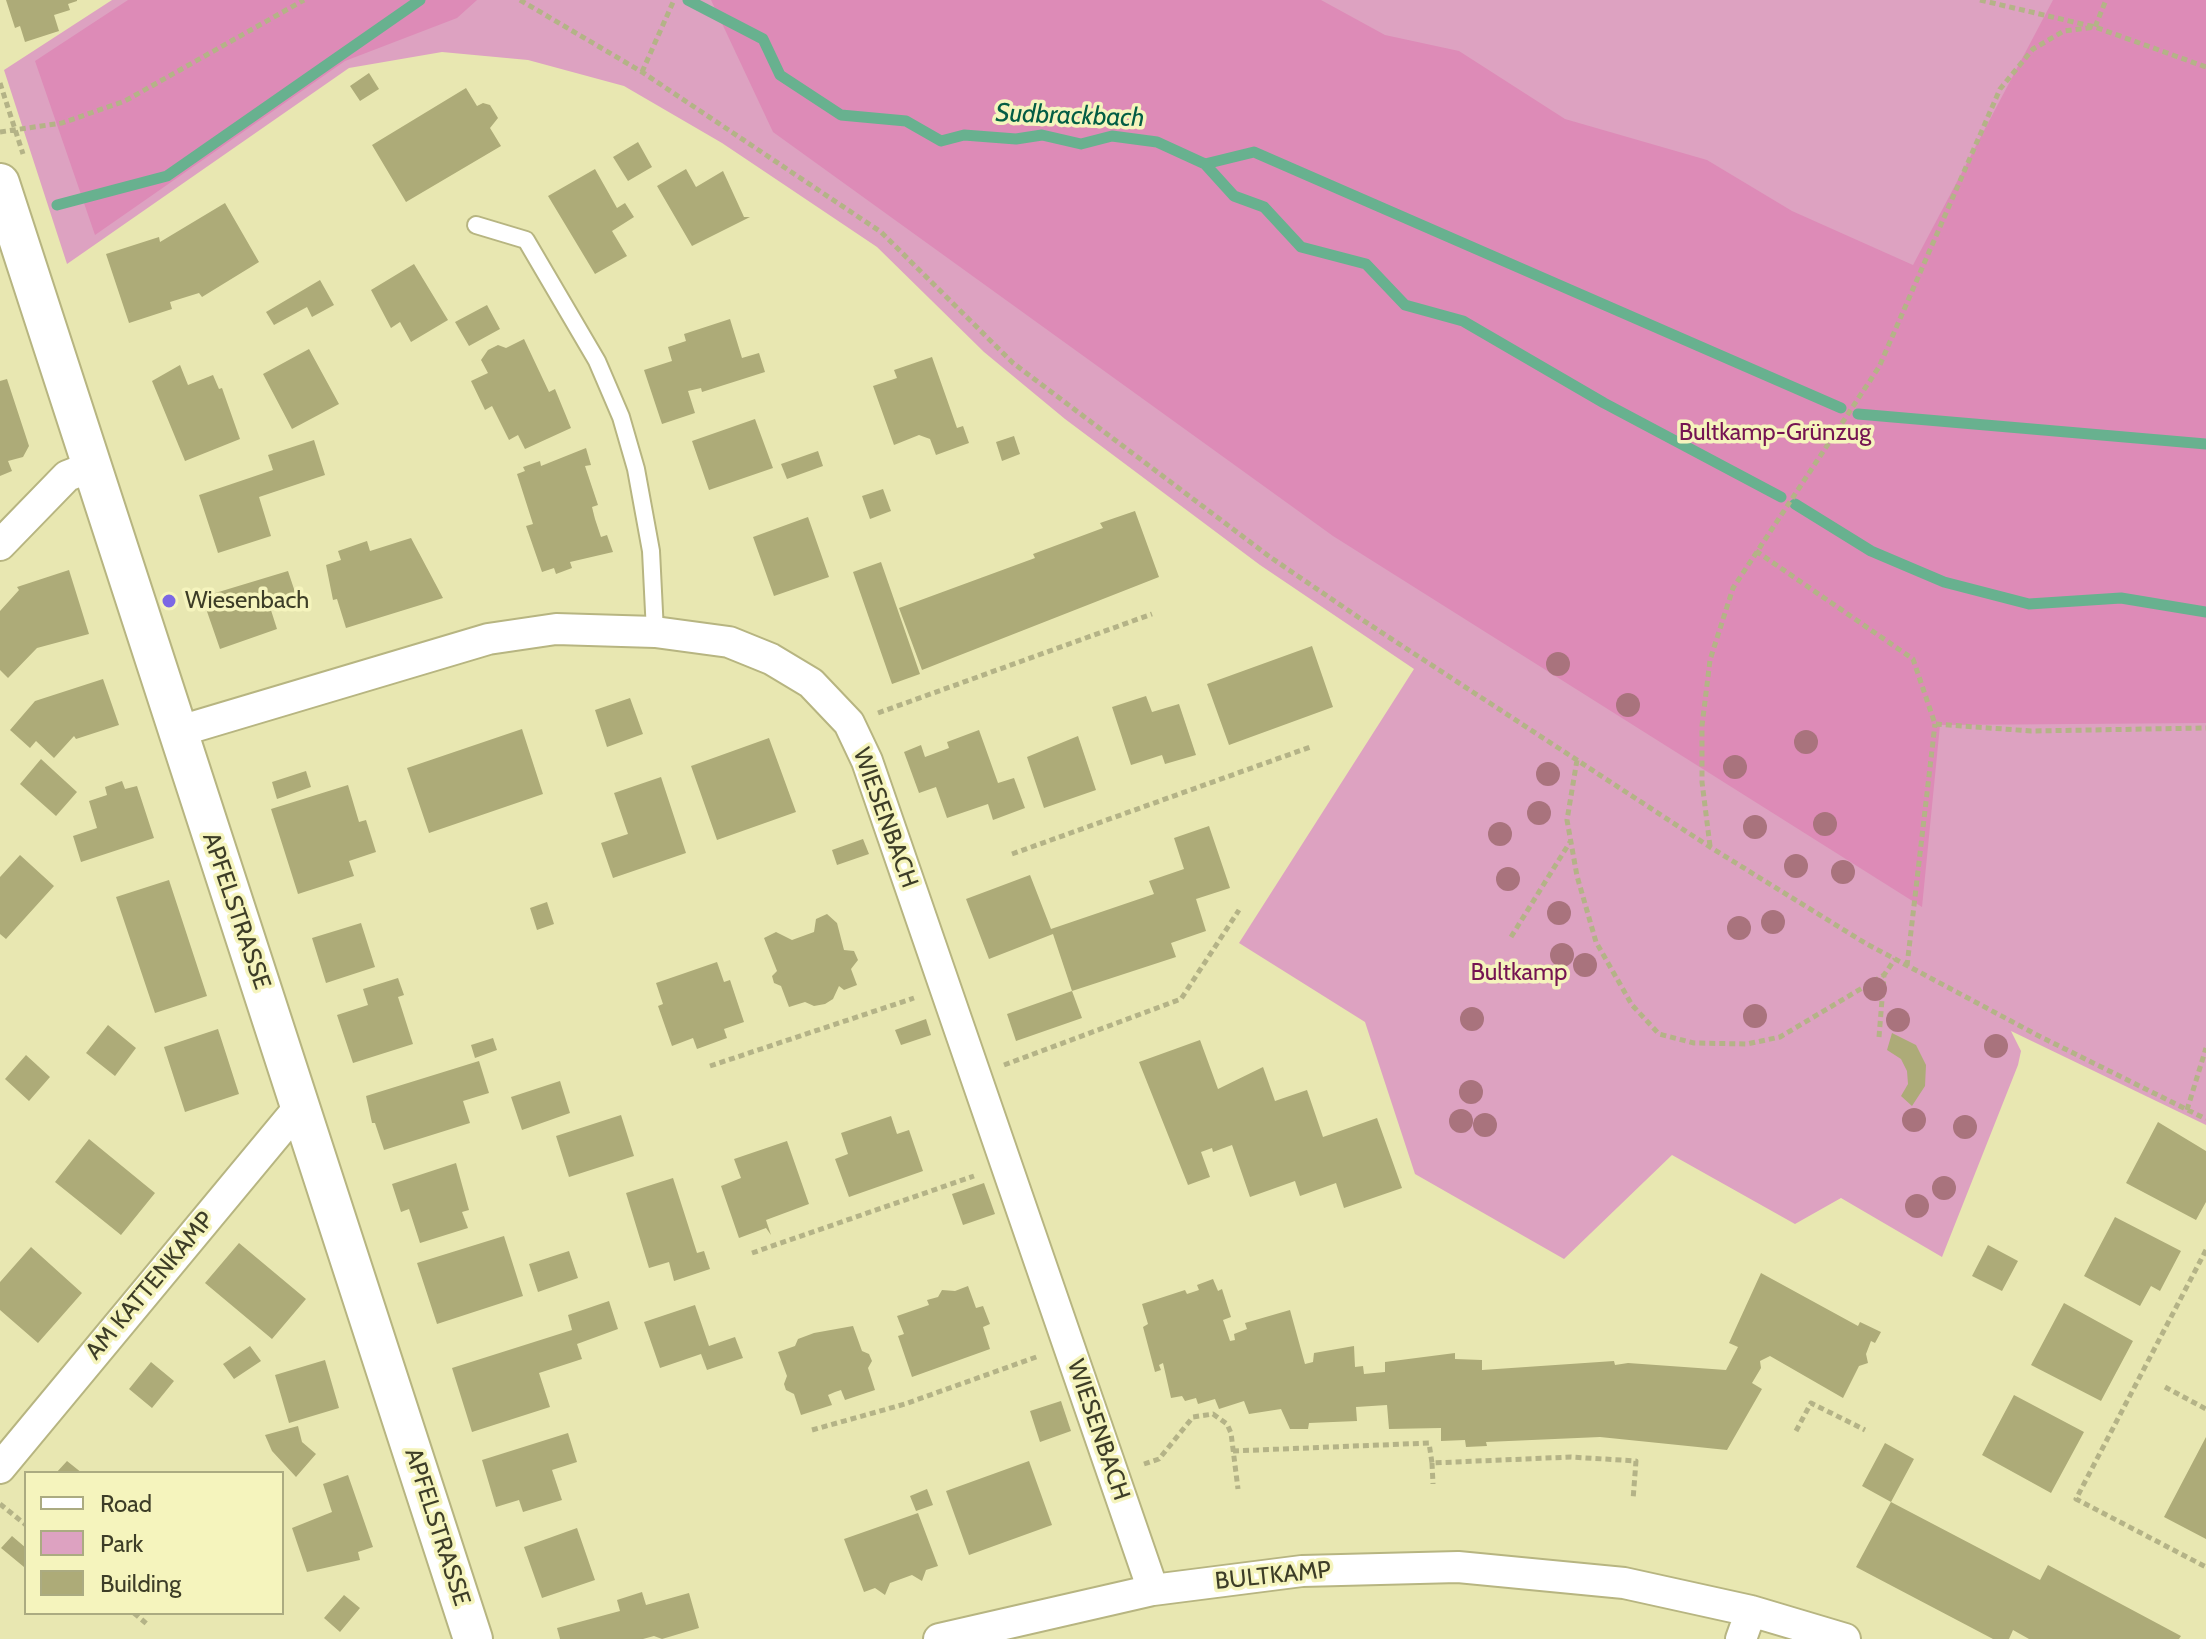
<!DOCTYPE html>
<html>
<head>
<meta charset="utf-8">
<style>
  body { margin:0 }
  #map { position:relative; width:2206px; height:1639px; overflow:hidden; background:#e8e7b1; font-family:Cabin,sans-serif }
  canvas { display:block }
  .legend { position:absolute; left:24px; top:1471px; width:260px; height:144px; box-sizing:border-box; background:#f5f4bd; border:2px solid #abab81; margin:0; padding:10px 14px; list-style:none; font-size:24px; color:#3d3d27 }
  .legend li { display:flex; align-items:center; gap:16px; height:40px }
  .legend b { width:40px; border:2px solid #abab81 }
</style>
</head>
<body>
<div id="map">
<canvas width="2206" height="1639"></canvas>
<ul class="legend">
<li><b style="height:10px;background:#fff"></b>Road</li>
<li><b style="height:22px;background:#dda2c1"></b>Park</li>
<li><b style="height:22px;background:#adab78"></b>Building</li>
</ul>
</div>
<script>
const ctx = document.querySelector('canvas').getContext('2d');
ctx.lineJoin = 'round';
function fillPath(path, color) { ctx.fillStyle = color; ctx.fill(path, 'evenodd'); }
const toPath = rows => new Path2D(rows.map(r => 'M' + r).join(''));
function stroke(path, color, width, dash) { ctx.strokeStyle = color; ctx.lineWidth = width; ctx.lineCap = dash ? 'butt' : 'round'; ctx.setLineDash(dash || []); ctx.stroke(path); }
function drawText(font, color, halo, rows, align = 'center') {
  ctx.font = font + ' Cabin,sans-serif'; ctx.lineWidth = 7; ctx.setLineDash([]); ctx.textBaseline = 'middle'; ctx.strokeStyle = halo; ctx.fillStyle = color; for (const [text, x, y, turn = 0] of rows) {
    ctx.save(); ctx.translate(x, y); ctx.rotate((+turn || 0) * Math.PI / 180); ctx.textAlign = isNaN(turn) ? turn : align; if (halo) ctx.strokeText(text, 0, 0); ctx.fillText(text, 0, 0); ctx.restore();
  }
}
fillPath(toPath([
  [112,0,2206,0,2206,1125,2011,1031,2021,1051,2018,1065,1942,1257,1841,1198,1795,1224,1672,1155,1564,1259,1415,1174,1365,1022,1239,943,1414,669,1260,565,1065,419,984,352,877,247,722,143,624,86,528,60,442,52,349,68,67,264,4,70]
]), '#dda2c1');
fillPath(toPath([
  [128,0,477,0,457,18,345,61,95,235,35,61],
  [711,0,1321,0,1385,35,1459,51,1565,119,1707,160,1792,211,1913,265,2053,0,2206,0,2206,723,1940,725,1922,907,1333,536,773,132]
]), '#dd8bb7');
stroke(toPath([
  [688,0,763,39,780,75,841,115,906,121,941,141,964,135,1016,139,1042,135,1081,144,1112,136,1157,142,1205,164,1234,196,1264,207,1301,247,1366,264,1405,305,1463,321,1604,403,1781,497],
  [1205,164,1254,152,1841,408],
  [57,205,167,176,420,0],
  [1858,414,2206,444],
  [1795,504,1871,551,1944,582,2029,604,2121,598,2206,612]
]), '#68b18f', 11);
fillPath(toPath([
  [6,0,77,0,77,1,68,4,70,10,54,15,59,31,25,42,20,26,15,28],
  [369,73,379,89,360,101,350,86],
  [466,88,477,106,483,103,490,105,498,118,490,128,501,146,406,202,372,145],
  [638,142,652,167,628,181,613,157],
  [595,169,617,208,625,203,634,217,612,231,627,256,595,274,548,196],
  [686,169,696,187,723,171,744,217,750,217,692,246,657,186],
  [225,203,259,262,202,297,199,293,170,302,172,309,129,323,106,254,159,237,160,242],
  [414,264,448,320,411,342,400,322,391,328,371,290],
  [320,280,334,305,312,317,307,307,274,325,266,312],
  [487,305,500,329,469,346,455,322],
  [730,319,742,358,759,353,765,372,702,392,701,388,688,391,695,413,662,424,644,370,672,361,668,347,686,341,684,334],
  [524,339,549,392,555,389,571,428,525,449,518,435,509,440,492,406,485,410,471,381,488,373,481,360,488,350,498,345,506,348],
  [309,349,339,404,292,429,263,374],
  [932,357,957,428,963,426,969,443,936,455,930,439,919,435,894,445,873,386,897,378,894,370],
  [180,365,188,385,213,375,219,389,222,388,240,439,185,461,152,381],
  [7,379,29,446,23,457,8,461,12,471,0,476,0,381],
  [755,419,773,468,709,490,692,441],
  [1014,436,1020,454,1002,461,996,442],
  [314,440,325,475,259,497,271,536,218,553,199,495,273,470,268,455],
  [586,448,591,465,585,466,598,505,592,507,595,519,601,537,607,535,613,552,570,562,572,568,556,574,554,568,542,572,526,526,533,524,517,474,525,471,523,467,540,461,541,466],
  [818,451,823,466,787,479,781,464],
  [883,489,891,511,870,519,862,496],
  [1135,511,1159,577,922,670,899,608,1035,558,1033,554,1103,528,1100,523],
  [808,517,829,577,774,596,753,537],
  [411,538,443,598,346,628,337,599,333,600,326,565,341,560,338,551,367,541,370,551],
  [881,562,920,674,892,684,853,572],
  [69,570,89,634,37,648,8,678,0,670,0,611,19,590,17,587],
  [288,571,296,595,269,604,277,629,220,649,202,597],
  [1312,646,1333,707,1229,745,1207,684],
  [103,679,119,725,76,739,74,736,54,758,36,741,30,748,10,730,35,701],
  [1146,696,1152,712,1179,704,1196,755,1165,764,1162,755,1131,765,1112,707],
  [630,698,643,734,607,747,595,710],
  [522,729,543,794,429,833,407,768],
  [979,730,998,783,1014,778,1025,808,993,820,988,804,947,818,936,787,919,793,904,752,921,745,925,757,949,748,947,742],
  [1078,736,1096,790,1044,808,1027,757],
  [769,738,796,812,717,840,691,766],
  [41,759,77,792,56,816,20,784],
  [306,771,311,787,277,799,272,782],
  [661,777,686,853,613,878,601,843,628,834,614,793],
  [122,781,125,789,137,786,154,838,81,862,73,836,97,828,89,801,107,795,105,787],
  [348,785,359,822,366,820,376,852,349,861,354,876,298,894,271,809],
  [1209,826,1230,888,1196,899,1206,931,1171,943,1176,957,1072,991,1053,934,989,959,966,899,1030,875,1051,929,1154,894,1149,881,1184,869,1174,838],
  [863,839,869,854,837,865,832,850],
  [20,855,54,886,6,939,0,934,0,877],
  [169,880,207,996,155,1013,116,897],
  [547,902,554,924,537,930,530,908],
  [827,914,837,923,844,950,854,951,858,960,851,969,857,985,844,990,839,986,833,999,825,1004,814,1006,805,1002,789,1007,781,986,774,983,772,976,777,971,764,938,776,932,792,940,814,932,816,919],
  [361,923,375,967,326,983,312,938],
  [717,962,724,982,730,980,744,1022,724,1029,727,1038,697,1049,693,1038,672,1046,658,1006,663,1004,656,983],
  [398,978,404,995,398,997,413,1044,353,1063,337,1015,368,1005,363,989],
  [1072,991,1082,1018,1016,1041,1007,1014],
  [926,1019,931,1035,901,1045,895,1030],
  [108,1025,136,1048,115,1076,86,1053],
  [218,1029,239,1094,185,1112,164,1047],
  [1892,1033,1916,1045,1926,1065,1925,1086,1912,1106,1901,1096,1908,1084,1907,1071,1901,1059,1887,1050],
  [493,1038,497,1050,475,1058,471,1045],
  [1200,1040,1218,1089,1263,1067,1275,1101,1307,1090,1323,1137,1377,1118,1402,1188,1344,1208,1336,1183,1300,1196,1295,1181,1250,1197,1232,1145,1213,1152,1212,1148,1201,1152,1210,1177,1188,1185,1139,1062],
  [26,1055,50,1077,29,1101,5,1079],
  [479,1061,489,1093,463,1101,470,1123,384,1150,375,1123,372,1123,366,1096],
  [560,1081,570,1113,522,1130,511,1097],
  [621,1115,634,1156,569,1177,556,1136],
  [891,1116,897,1134,909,1130,923,1171,849,1197,835,1159,848,1154,841,1133],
  [2158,1122,2206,1151,2206,1202,2196,1220,2126,1183],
  [89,1139,155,1193,121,1235,55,1182],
  [787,1141,809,1204,766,1220,771,1235,766,1228,739,1238,721,1186,741,1178,734,1159],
  [456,1163,469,1210,462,1212,468,1228,420,1243,409,1209,401,1212,392,1184],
  [673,1178,697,1253,704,1251,710,1269,674,1281,669,1262,649,1268,626,1193],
  [984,1183,995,1214,963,1225,952,1194],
  [2115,1217,2181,1251,2160,1291,2151,1286,2140,1306,2084,1276],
  [504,1236,523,1296,437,1324,417,1263],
  [239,1243,306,1299,272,1339,205,1283],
  [1988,1245,2018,1261,2002,1291,1972,1276],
  [31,1247,82,1293,38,1343,0,1310,0,1282],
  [569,1251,578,1278,538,1292,529,1264],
  [1761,1273,1858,1326,1860,1322,1881,1332,1875,1343,1871,1341,1866,1354,1868,1363,1859,1366,1843,1398,1770,1356,1760,1361,1761,1368,1752,1383,1762,1389,1727,1450,1600,1437,1486,1442,1487,1446,1466,1447,1465,1440,1441,1441,1441,1428,1389,1429,1387,1405,1356,1407,1357,1421,1309,1423,1308,1429,1290,1429,1281,1409,1249,1414,1244,1401,1219,1409,1215,1399,1198,1404,1196,1398,1185,1401,1182,1396,1171,1398,1163,1363,1159,1365,1161,1370,1155,1372,1143,1327,1148,1324,1142,1304,1185,1290,1187,1294,1199,1290,1197,1285,1213,1279,1218,1291,1222,1289,1231,1317,1223,1320,1230,1341,1235,1340,1234,1334,1247,1329,1245,1323,1290,1310,1305,1364,1313,1362,1314,1353,1354,1346,1355,1367,1363,1366,1364,1374,1385,1372,1385,1362,1455,1353,1455,1359,1482,1360,1482,1370,1614,1361,1615,1365,1628,1363,1726,1370,1738,1347,1729,1343],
  [968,1286,976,1308,983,1306,990,1324,983,1327,990,1349,912,1377,898,1336,904,1334,897,1316,929,1305,927,1300,938,1297,942,1290,955,1291],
  [609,1301,618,1329,577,1344,582,1359,539,1373,550,1407,472,1432,452,1368,572,1330,568,1315],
  [2064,1303,2133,1341,2101,1401,2031,1365],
  [695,1305,709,1346,735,1337,743,1358,707,1370,701,1354,660,1368,644,1322],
  [853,1326,862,1351,869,1354,872,1361,868,1368,875,1390,845,1400,841,1390,835,1392,828,1395,832,1405,801,1415,794,1394,786,1390,784,1384,787,1376,778,1352,795,1346,798,1339,814,1333],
  [250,1346,261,1361,234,1379,223,1364],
  [325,1360,339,1408,289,1423,275,1375],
  [151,1362,174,1381,152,1408,129,1389],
  [2014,1395,2084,1432,2051,1493,1982,1455],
  [1061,1401,1071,1431,1040,1442,1030,1411],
  [298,1426,302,1442,316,1454,296,1477,272,1451,265,1435],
  [568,1433,577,1462,552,1470,562,1500,523,1512,519,1500,496,1507,482,1460],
  [2206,1437,2206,1539,2164,1517],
  [1885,1443,1914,1459,1891,1502,1862,1486],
  [67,1461,82,1473,56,1473],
  [1029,1461,1052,1525,969,1555,946,1491],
  [348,1475,373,1547,358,1552,360,1560,307,1572,292,1528,332,1512,323,1484],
  [927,1489,933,1505,916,1511,910,1496],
  [1891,1502,2040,1580,2048,1565,2181,1636,2179,1639,2029,1639,2013,1630,2009,1639,1993,1639,1856,1567],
  [918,1513,938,1566,926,1570,922,1581,912,1575,890,1583,885,1595,875,1588,864,1592,844,1539],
  [577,1528,595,1580,542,1598,524,1547],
  [12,1536,26,1548,24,1567,1,1548],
  [642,1592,646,1605,689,1593,699,1628,662,1639,654,1636,643,1639,560,1639,557,1628,620,1611,617,1600],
  [344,1595,360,1608,340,1632,324,1618]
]), '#adab78');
const service = toPath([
  [476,225,526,240,597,361,621,417,636,469,651,551,655,632]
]);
const minor = toPath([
  [0,545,67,476,90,467],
  [176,732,488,639,556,629,655,632,729,642,771,659,811,683,849,723,867,761,1153,1590],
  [0,1468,301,1105],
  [939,1639,1153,1590,1302,1571,1458,1567,1624,1583,1751,1611,1845,1639],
  [1741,1639,1751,1611]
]);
const tertiary = toPath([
  [0,183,473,1639]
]);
stroke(service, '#b7b581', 20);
stroke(minor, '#b7b581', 34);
stroke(tertiary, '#b7b581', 42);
stroke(toPath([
  [520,0,642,72,881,232,1013,363,1270,557,1358,617,1710,847,1865,943,2039,1036,2206,1119],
  [1980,0,2095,27,2206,67],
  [642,72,674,0],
  [0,83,23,154],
  [0,132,62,123,125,101,304,0],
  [1756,551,1913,659,1935,724,2031,731,2206,728],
  [878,713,1152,614],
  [1577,760,1567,820,1577,876,1596,942,1632,1005,1659,1034,1694,1043,1747,1044,1780,1037,1884,975],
  [1710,846,1702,782,1702,726,1710,660,1733,588,1879,367,2000,89,2033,49,2064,31,2095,27,2106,0],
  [1012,854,1313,746],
  [1511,937,1570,842],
  [1907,966,1935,724],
  [1879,1037,1884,975,1895,959],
  [1004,1065,1181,999,1239,910],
  [710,1066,914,998],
  [2187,1110,2206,1048],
  [2206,1250,2076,1499,2206,1567],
  [752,1253,974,1176],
  [2165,1387,2206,1409],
  [812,1430,905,1404,1039,1356],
  [1796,1431,1811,1403,1865,1430],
  [1233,1451,1429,1443,1432,1463,1571,1457,1636,1461,1633,1500],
  [1432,1463,1433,1484],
  [1144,1464,1159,1459,1193,1417,1213,1414,1227,1424,1231,1433,1238,1489],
  [0,1504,26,1525],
  [134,1613,148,1625]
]), '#b4b387', 5, [6, 4]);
stroke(service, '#fff', 16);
stroke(minor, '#fff', 30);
stroke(tertiary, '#fff', 38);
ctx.fillStyle = '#a9737d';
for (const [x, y] of [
  [1558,664],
  [1628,705],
  [1806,742],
  [1735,767],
  [1548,774],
  [1539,813],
  [1825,824],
  [1755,827],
  [1500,834],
  [1796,866],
  [1843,872],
  [1508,879],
  [1559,913],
  [1773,922],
  [1739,928],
  [1562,955],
  [1585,965],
  [1875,989],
  [1755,1016],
  [1472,1019],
  [1898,1020],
  [1996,1046],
  [1471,1092],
  [1914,1120],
  [1461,1121],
  [1485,1125],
  [1965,1127],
  [1944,1188],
  [1917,1206]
]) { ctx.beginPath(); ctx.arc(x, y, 12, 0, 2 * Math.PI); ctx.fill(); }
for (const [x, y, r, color] of [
  [169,601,8,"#7c68e4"]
]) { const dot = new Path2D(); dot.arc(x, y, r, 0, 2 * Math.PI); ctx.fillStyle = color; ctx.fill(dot); stroke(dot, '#f5f4bd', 3); }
drawText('24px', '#751452', '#f5f4bd', [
  ["Bultkamp-Grünzug",1775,433],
  ["Bultkamp",1519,973]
]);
drawText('24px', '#3d3d27', '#f5f4bd', [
  ["Wiesenbach",185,601]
], 'left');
drawText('24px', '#3d3d27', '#f5f4bd', [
  ["WIESENBACH",885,818,70],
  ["APFELSTRASSE",236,911,71],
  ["AM KATTENKAMP",150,1286,-50],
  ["WIESENBACH",1098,1430,71],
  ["APFELSTRASSE",437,1527,72],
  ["BULTKAMP",1273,1576,-6]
]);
drawText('italic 26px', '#025d44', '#f5f4bd', [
  ["Sudbrackbach",1070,116,2]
]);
</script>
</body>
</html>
